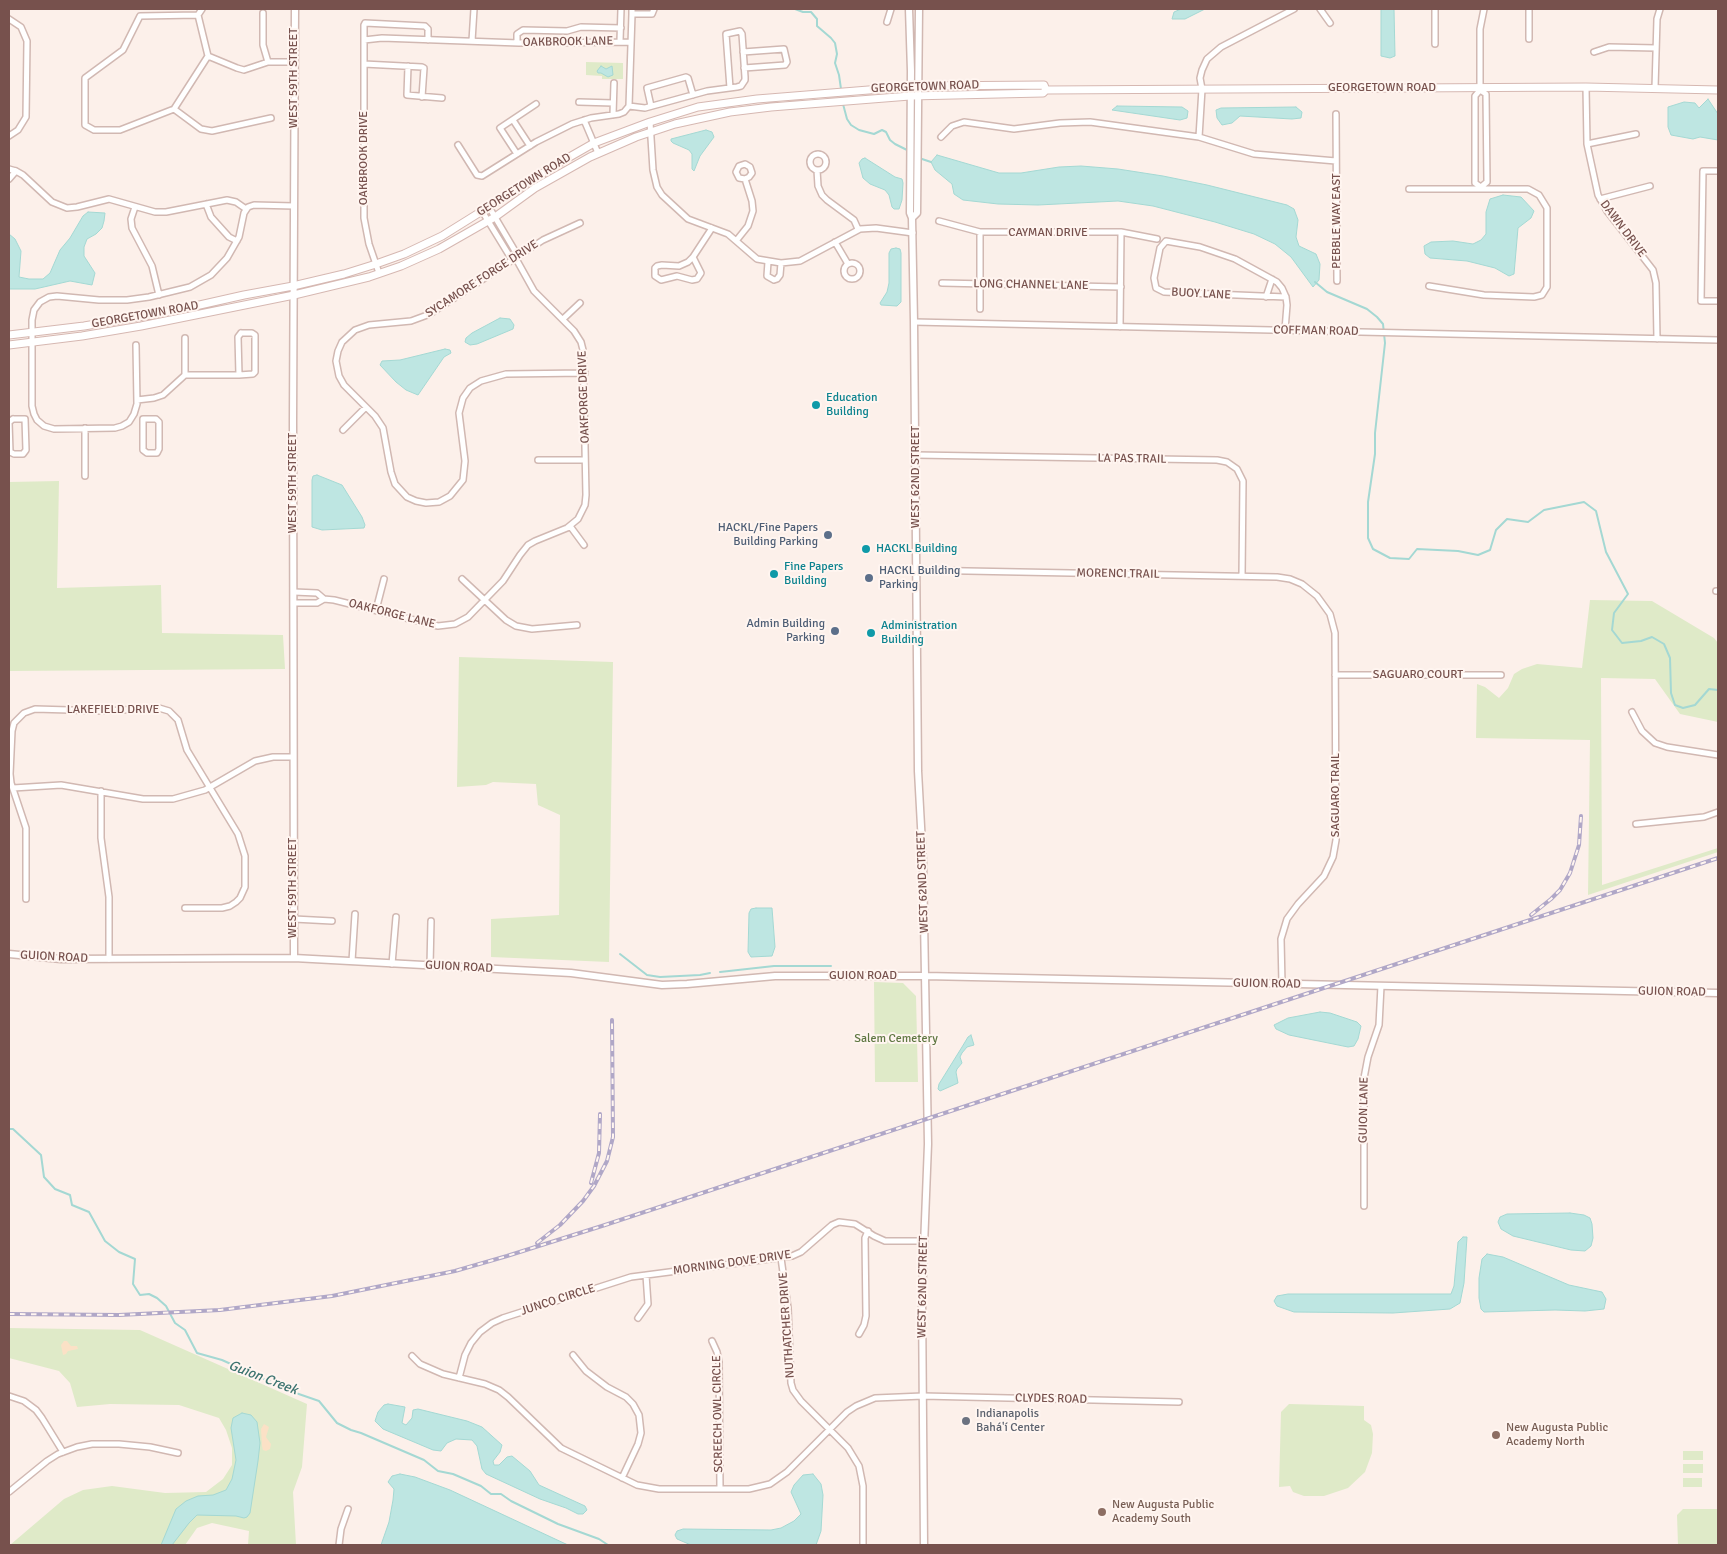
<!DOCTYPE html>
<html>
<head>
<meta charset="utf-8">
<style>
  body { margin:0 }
  #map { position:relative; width:1727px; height:1554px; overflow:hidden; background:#fcf0ea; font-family:Signika,sans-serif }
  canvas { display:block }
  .frame { position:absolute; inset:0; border:10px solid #77514d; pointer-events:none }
</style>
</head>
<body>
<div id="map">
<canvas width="1727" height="1554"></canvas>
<div class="frame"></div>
</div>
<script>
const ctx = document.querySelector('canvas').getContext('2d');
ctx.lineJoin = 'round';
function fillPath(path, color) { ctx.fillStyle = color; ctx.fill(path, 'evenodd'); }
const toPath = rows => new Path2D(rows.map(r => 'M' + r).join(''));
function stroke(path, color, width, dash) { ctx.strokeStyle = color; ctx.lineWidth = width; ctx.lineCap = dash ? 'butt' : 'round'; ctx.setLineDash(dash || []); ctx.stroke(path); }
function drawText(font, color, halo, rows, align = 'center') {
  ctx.font = font + ' Signika,sans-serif'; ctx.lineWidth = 4; ctx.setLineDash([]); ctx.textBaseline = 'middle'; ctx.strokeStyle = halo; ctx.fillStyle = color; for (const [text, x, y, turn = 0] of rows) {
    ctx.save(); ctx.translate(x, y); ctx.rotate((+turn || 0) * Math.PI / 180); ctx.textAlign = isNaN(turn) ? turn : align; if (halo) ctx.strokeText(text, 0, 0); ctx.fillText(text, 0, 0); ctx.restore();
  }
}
fillPath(toPath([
  [586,62,623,63,623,79,602,79,602,76,586,75],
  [59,481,57,588,161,585,162,633,283,635,285,669,9,671,9,482],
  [1590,600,1652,601,1714,638,1718,643,1718,722,1680,714,1655,679,1601,678,1602,885,1718,848,1718,852,1588,895,1590,740,1476,738,1477,684,1485,687,1499,698,1508,688,1514,674,1522,669,1537,664,1582,668],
  [459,657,613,662,609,962,491,957,491,919,559,915,560,815,538,805,536,784,493,782,486,785,457,787],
  [874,982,903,983,916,996,918,1082,875,1082],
  [9,1328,140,1330,307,1404,302,1467,293,1492,296,1545,248,1545,249,1531,212,1523,197,1528,185,1545,10,1545,64,1499,83,1490,112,1486,165,1493,206,1492,223,1479,232,1465,232,1448,226,1430,219,1418,179,1405,110,1404,77,1407,70,1383,59,1371,9,1358],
  [1289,1404,1364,1406,1364,1420,1371,1425,1373,1434,1372,1453,1365,1472,1348,1488,1324,1496,1304,1496,1293,1492,1290,1486,1279,1487,1281,1412],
  [1683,1451,1703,1451,1703,1460,1683,1460],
  [1683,1464,1703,1464,1703,1473,1683,1473],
  [1683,1478,1702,1478,1702,1487,1683,1487],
  [1683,1509,1718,1509,1718,1545,1678,1545,1677,1515]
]), '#dfeac8');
fillPath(toPath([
  [64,1341,67,1341,71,1346,77,1346,78,1349,68,1351,66,1354,63,1355,61,1345],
  [264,1424,269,1427,266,1437,271,1444,270,1449,266,1451,263,1450,262,1446,261,1429]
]), '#fbe1c6');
const water = toPath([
  [1181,9,1205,9,1185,19,1172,19,1174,12,1181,9],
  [1381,9,1394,9,1395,56,1390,58,1381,56,1381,9],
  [601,66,606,69,612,66,613,75,608,77,601,73,598,73,597,71,601,66],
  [1708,99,1718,114,1718,140,1700,137,1693,139,1671,135,1668,127,1668,107,1684,102,1695,103,1699,108,1708,99],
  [1117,106,1182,107,1188,111,1187,118,1180,120,1112,110,1117,106],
  [1296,107,1302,112,1301,118,1292,119,1240,116,1232,123,1222,125,1217,118,1216,110,1221,108,1296,107],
  [706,130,712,132,714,137,700,156,694,171,692,169,692,154,689,150,673,143,671,141,671,139,706,130],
  [937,155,999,173,1021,173,1059,167,1081,166,1118,169,1163,176,1207,185,1287,205,1294,209,1298,220,1296,237,1299,246,1316,254,1320,264,1319,280,1313,287,1291,257,1275,244,1254,234,1215,222,1153,206,1118,201,1038,205,998,204,963,200,954,194,952,184,935,170,931,162,937,155],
  [865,158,895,177,902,179,903,183,902,200,899,209,894,209,892,207,889,195,885,190,870,184,863,178,859,163,862,159,865,158],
  [1503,195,1521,197,1534,211,1531,218,1518,228,1514,274,1509,276,1495,268,1467,261,1430,258,1425,254,1424,246,1431,242,1453,241,1473,244,1481,240,1486,234,1486,212,1490,199,1503,195],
  [88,212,105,213,104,221,102,228,96,234,87,239,84,247,84,256,95,273,92,285,70,281,35,289,9,289,9,234,15,239,21,251,19,277,29,279,43,279,50,273,60,250,70,238,83,216,88,212],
  [896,248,900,249,901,253,901,302,897,306,881,305,880,303,887,292,889,283,889,253,891,249,896,248],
  [500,318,510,319,514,325,513,329,477,344,470,345,465,342,466,338,472,333,500,318],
  [445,349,450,350,451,353,444,357,418,395,406,390,396,382,380,365,382,361,400,360,445,349],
  [317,475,342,485,362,517,365,525,364,528,322,530,312,527,312,480,313,476,317,475],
  [756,908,772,908,775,947,772,956,751,957,748,952,749,913,751,909,756,908],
  [1320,1012,1330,1013,1357,1022,1361,1026,1358,1039,1354,1046,1348,1047,1289,1035,1276,1029,1274,1025,1288,1018,1320,1012],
  [971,1035,974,1045,967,1047,962,1053,960,1057,962,1063,957,1069,956,1072,958,1083,940,1091,938,1089,939,1084,962,1047,968,1037,971,1035],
  [1570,1213,1584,1215,1590,1218,1592,1224,1593,1238,1591,1246,1585,1251,1571,1250,1513,1236,1501,1229,1498,1222,1500,1217,1507,1214,1570,1213],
  [1463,1237,1467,1237,1464,1283,1460,1303,1450,1309,1393,1313,1294,1312,1277,1306,1274,1301,1277,1296,1288,1294,1451,1294,1454,1286,1458,1242,1463,1237],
  [1487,1254,1503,1257,1569,1285,1602,1292,1606,1299,1604,1309,1585,1311,1555,1310,1484,1312,1481,1309,1479,1298,1479,1278,1482,1259,1487,1254],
  [388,1404,405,1407,402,1423,406,1425,412,1418,413,1410,418,1409,467,1421,482,1427,502,1445,500,1452,493,1461,494,1465,499,1465,507,1457,512,1456,530,1471,539,1485,585,1506,587,1510,583,1514,578,1514,566,1508,540,1499,486,1474,482,1469,477,1446,472,1440,456,1439,447,1443,441,1451,433,1450,383,1429,375,1421,378,1412,384,1405,388,1404],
  [242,1413,251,1415,257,1422,260,1443,258,1461,250,1513,247,1517,244,1518,236,1516,197,1515,189,1523,172,1545,161,1545,176,1509,186,1501,198,1496,213,1495,226,1490,232,1479,236,1460,231,1428,233,1418,242,1413],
  [400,1474,415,1477,450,1490,568,1545,381,1545,389,1522,393,1500,394,1489,388,1482,392,1476,400,1474],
  [813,1474,821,1484,823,1495,821,1531,816,1545,691,1545,677,1539,675,1535,677,1531,683,1529,771,1530,781,1528,794,1521,801,1514,791,1492,794,1485,803,1475,813,1474]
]);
fillPath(water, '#bee6e2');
stroke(water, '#a4d8d3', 1);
stroke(toPath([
  [795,9,803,12,811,12,817,19,817,26,831,38,835,43,837,54,835,63,839,75,841,89],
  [843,104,847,119,851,125,859,130,874,134,882,130,886,132,890,140,895,144,909,151],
  [919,158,931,162],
  [1315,282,1327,292,1367,309,1377,317,1383,324,1385,343,1375,433,1375,454,1368,502,1368,538,1373,549,1390,558,1409,559,1417,549,1458,551,1478,555,1490,550,1496,530,1507,519,1528,522,1544,510,1584,502,1596,511,1606,552,1628,594,1614,613,1612,630,1622,643,1641,641,1652,637,1664,644,1670,658,1671,693,1675,705,1683,708,1695,705,1709,689,1718,690],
  [620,954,647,975,660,977,700,975,710,973],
  [720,972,774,966,831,966],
  [9,1129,13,1129,41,1155,44,1177,55,1189,70,1195,72,1205,89,1212,105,1241,119,1252,135,1259,133,1284,140,1295,149,1294,157,1298,166,1306,175,1323,185,1330,197,1353,222,1360,293,1392,319,1401,337,1423,351,1430,361,1433,424,1460,438,1471,453,1474,481,1486,491,1494,501,1494,511,1501,558,1524,599,1539,608,1545]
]), '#a4d8d3', 2);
const minor = toPath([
  [202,9,198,15,208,56],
  [632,9,632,14,652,14,654,9],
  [1320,9,1330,23],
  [1529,9,1529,39],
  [263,13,263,45,268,62],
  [198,15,140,16,123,50,85,78,85,125,94,130,120,130,174,109,208,56],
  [9,19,21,27,27,41,26,117,18,130,9,136],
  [887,22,891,9],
  [364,40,382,38,519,43,631,42],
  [472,41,474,9],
  [620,41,621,9],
  [517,43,517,34,523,30,567,31,581,27,621,28],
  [1435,44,1435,9],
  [743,52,784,49,787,62,785,65,744,68],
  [1594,52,1609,47,1656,48],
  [208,56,237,68,244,70,268,62,295,62],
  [364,64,422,67,424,68,422,97],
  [408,66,407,95,442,98],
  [1586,87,1587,144,1598,195,1607,211,1653,270,1656,283,1657,339],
  [1655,88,1657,19,1660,9],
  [1480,90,1486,94,1487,182,1481,187],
  [579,102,613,103],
  [629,106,645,108,707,91,737,87,741,86,745,80,745,77,742,34,740,31,726,34,730,88],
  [651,106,647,88,686,77,688,78,693,95],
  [174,109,201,129,212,131,271,118],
  [1336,114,1337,281],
  [613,115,614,83],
  [513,120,530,146],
  [584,120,598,153],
  [650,122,653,170,657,187,662,195,688,219,728,234,757,259,781,263,800,261,860,229,876,228,913,233],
  [941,137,952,126,964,122,1014,129,1060,123,1090,122,1199,137,1254,154,1336,161],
  [1199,137,1202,89,1200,78,1202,70,1207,59,1221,47,1294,9],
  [1587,144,1636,134],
  [458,145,477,175,482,176,536,142,572,124,591,118,619,114,624,112,629,106,632,14],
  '810 162a8 8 0 1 1 16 0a8 8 0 1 1-16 0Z',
  [517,154,500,128,536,104],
  [9,169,16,171,23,175,52,202,67,208,77,207,109,199,155,212,166,212,227,200,236,202,246,209],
  [817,170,818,186,822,195,827,200,854,220,858,229],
  [1718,171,1703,171,1701,301,1718,301],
  [9,179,16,171],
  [1481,187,1475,183,1475,96,1480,90,1480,29,1484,9],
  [1409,189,1528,189,1539,195,1547,208,1547,287,1542,295,1534,297,1484,295,1429,286],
  [1600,199,1650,186],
  [206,204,211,217,229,237,237,241],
  [135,207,131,219,132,228,152,266,159,295],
  [489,207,518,256],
  [482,211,512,260],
  [939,221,980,232,1121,232,1157,239],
  [580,223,543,240,430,314,411,321,369,325,355,330,342,342,338,351,336,361,339,376,344,385,375,416,383,428,391,472,395,484,407,497,416,501,426,503,439,502,450,496,463,480,465,461,459,413,463,398,470,388,481,381,506,374,585,373],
  [736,241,748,226,753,211,752,201,745,179,739,178,736,172,739,166,745,164,750,167,752,173,749,177,745,179],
  [835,242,848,264],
  [693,257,701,273,697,279,692,280,677,276,661,280,655,276,655,268,657,266,662,265,679,266,688,262,693,257],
  [693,257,712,228],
  [768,262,767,276,774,280,777,279,780,275,781,263],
  '844 271a8 8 0 1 1 16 0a8 8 0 1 1-16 0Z',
  [379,273,369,244,364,218,364,25,365,23,425,26,428,29,428,40],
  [942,283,1121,287],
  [1266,297,1272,279],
  [980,309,980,232],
  [563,319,580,303],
  [914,322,1718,340],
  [1120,327,1121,232],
  [1285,330,1287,305,1286,297,1282,288,1277,282,1235,259,1200,247,1166,241,1160,248,1154,278,1156,288,1164,292,1286,297],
  [241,333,252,333,255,335,255,372,253,374,239,375,238,337,241,333],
  [136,345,137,404,134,414,129,422,122,426,115,428,54,429,44,426,37,420,34,414,32,406,32,320,34,310,40,302,49,297,57,296,99,300,127,300,149,297,190,287,211,275,227,258,239,237,244,213,248,207,254,205,294,206],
  [185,375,239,375],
  [137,400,154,398,163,395,185,375,185,338],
  [13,419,25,419,26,450,23,454,14,454,10,452,9,422,13,419],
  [143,419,156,419,159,422,159,449,157,453,147,453,143,450,143,419],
  [85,428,85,476],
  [343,430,366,407],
  [916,455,1217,460,1227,462,1237,469,1243,481,1242,576],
  [538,460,585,460],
  [570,526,584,545],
  [916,570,1277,577,1290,579,1302,584,1317,596,1330,614,1335,633,1336,840,1333,857,1324,876,1298,904,1287,919,1281,939,1282,984],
  [462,579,506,620,516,626,532,629,577,625],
  [1716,591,1718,591],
  [294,592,317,593,324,599],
  [294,603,317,603,324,599,334,600,438,626,455,624,468,617,503,581,520,555,528,545,535,541,567,528,578,519,585,505,586,495,583,350,581,342,574,331,534,291,515,257],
  [376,610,384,579],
  [1335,675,1501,675],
  [1632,712,1642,731,1655,743,1667,747,1718,755],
  [13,788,61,785,143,799,173,799,205,790,255,761,273,757,293,757],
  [101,791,101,838,109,897,109,959],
  [1636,824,1704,817,1718,812],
  [26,899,26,828,11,783,10,774,12,731,14,723,24,713,35,709,104,711,159,708,169,711,178,720,187,750,238,834,245,856,245,887,240,898,236,902,230,906,222,908,185,908],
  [294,919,332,921],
  [352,961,355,914],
  [392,964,396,917],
  [430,966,431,921],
  [1364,1206,1364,1078,1368,1057,1379,1025,1381,986],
  [781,1258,788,1308,791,1383,793,1390,801,1401,848,1448,859,1466,863,1486,863,1545],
  [638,1318,648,1304,646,1275],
  [859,1334,864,1325,866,1316,865,1238,868,1231],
  [712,1341,717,1352,719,1362,720,1489],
  [573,1355,586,1371,607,1387,626,1397,633,1404,639,1415,641,1433,638,1444,622,1478],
  [412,1356,420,1364,443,1374,485,1384,499,1390,508,1397,561,1448,637,1485,659,1489,749,1489,770,1484,787,1472,847,1412,856,1406,875,1398,923,1396,1179,1402],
  [459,1378,465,1355,471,1343,480,1332,492,1323,503,1318,631,1277,792,1256,801,1252,832,1225,839,1222,855,1224,874,1236,885,1241,924,1241],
  [9,1396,24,1401,36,1410,42,1418,63,1452],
  [9,1492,47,1461,58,1454,77,1447,92,1444,119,1444,150,1447,178,1453],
  [339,1545,341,1529,348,1509]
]);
const tertiary = toPath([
  [909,9,911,71,910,213,912,218,914,322,918,771,923,863,928,1144,922,1297,924,1545],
  [912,218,917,213,919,9],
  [9,954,61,959,294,958,571,973,662,985,687,984,775,976,925,976,1718,993],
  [294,958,293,420,295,9]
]);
const secondary = toPath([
  [9,335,84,326,173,311,244,295,293,286,344,274,376,264,404,254,442,236,559,163,594,143,650,122,698,107,757,99,918,86,1044,85,1046,90],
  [9,345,82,336,141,326,294,295,369,277,401,266,439,249,495,217,535,188,590,157,636,137,675,124,730,112,771,107,910,96,1043,93,1046,90,1586,87,1718,90]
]);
stroke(minor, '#d1b8b2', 8);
stroke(tertiary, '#d1b8b2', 9);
stroke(secondary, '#d6b8b2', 9);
stroke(minor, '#fff', 5);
stroke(tertiary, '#fff', 6);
stroke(secondary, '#fff', 7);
const rail = toPath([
  [1531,915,1551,899,1560,890,1570,873,1579,845,1581,816],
  [591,1183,599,1153,600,1114],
  [537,1243,560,1225,583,1201,594,1186,607,1161,613,1137,612,1020],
  [9,1314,119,1315,220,1310,332,1296,455,1271,507,1256,605,1225,1718,858]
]);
stroke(rail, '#b0a7c7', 4);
stroke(rail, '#fff5f0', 2, [5.5]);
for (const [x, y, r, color] of [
  [816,405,5,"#0f9aa8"],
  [828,535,5,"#5c6f8a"],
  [866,549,5,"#0f9aa8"],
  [774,574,5,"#0f9aa8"],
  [869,578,5,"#5c6f8a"],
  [835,631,5,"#5c6f8a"],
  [871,633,5,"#0f9aa8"],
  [966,1421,5,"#6b7280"],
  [1496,1435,5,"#8d6e63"],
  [1102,1512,5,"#8d6e63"]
]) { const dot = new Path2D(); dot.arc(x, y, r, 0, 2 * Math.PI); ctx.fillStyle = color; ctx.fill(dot); stroke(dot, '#fff5f0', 2); }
drawText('12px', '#77514d', '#fff5f0', [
  ["OAKBROOK LANE",568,42,-1],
  ["WEST 59TH STREET",294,78,-90],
  ["GEORGETOWN ROAD",925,87,-2],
  ["GEORGETOWN ROAD",1382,88],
  ["OAKBROOK DRIVE",364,158,-90],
  ["GEORGETOWN ROAD",524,185,-32],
  ["PEBBLE WAY EAST",1337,221,-90],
  ["DAWN DRIVE",1623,229,53],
  ["CAYMAN DRIVE",1048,233],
  ["SYCAMORE FORGE DRIVE",482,279,-33],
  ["LONG CHANNEL LANE",1031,285,1],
  ["BUOY LANE",1201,294,3],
  ["GEORGETOWN ROAD",145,315,-10],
  ["COFFMAN ROAD",1316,331,1],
  ["OAKFORGE DRIVE",584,397,-92],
  ["LA PAS TRAIL",1132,459,1],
  ["WEST 62ND STREET",916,477,-90],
  ["WEST 59TH STREET",293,483,-90],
  ["MORENCI TRAIL",1118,574,1],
  ["OAKFORGE LANE",392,614,14],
  ["SAGUARO COURT",1418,675],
  ["LAKEFIELD DRIVE",113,710],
  ["SAGUARO TRAIL",1336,795,-90],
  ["WEST 62ND STREET",923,882,-92],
  ["WEST 59TH STREET",293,888,-90],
  ["GUION ROAD",54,957,3],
  ["GUION ROAD",459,967,3],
  ["GUION ROAD",863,976],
  ["GUION ROAD",1267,984,1],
  ["GUION ROAD",1672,992,1],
  ["GUION LANE",1364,1110,-89],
  ["MORNING DOVE DRIVE",732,1263,-8],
  ["WEST 62ND STREET",923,1287,-89],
  ["JUNCO CIRCLE",558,1300,-18],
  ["NUTHATCHER DRIVE",787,1325,-94],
  ["CLYDES ROAD",1051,1399,1],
  ["SCREECH OWL CIRCLE",718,1414,-91]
]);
drawText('12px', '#0d838f', '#fff5f0', [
  ["Education",826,398],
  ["Building",826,412],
  ["HACKL Building",876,549],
  ["Fine Papers",784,567],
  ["Building",784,581],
  ["Administration",881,626],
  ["Building",881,640]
], 'left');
drawText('12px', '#4e5e75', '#fff5f0', [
  ["HACKL/Fine Papers",818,528],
  ["Building Parking",818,542],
  ["HACKL Building",879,571,"left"],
  ["Parking",879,585,"left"],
  ["Admin Building",825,624],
  ["Parking",825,638]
], 'right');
drawText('12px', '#5f7742', '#fff5f0', [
  ["Salem Cemetery",896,1039]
]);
drawText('12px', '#5b616d', '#fff5f0', [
  ["Indianapolis",976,1414],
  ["Bahá'í Center",976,1428]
], 'left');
drawText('12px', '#785e54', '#fff5f0', [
  ["New Augusta Public",1506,1428],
  ["Academy North",1506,1442],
  ["New Augusta Public",1112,1505],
  ["Academy South",1112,1519]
], 'left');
drawText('italic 14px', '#3d7470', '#fff5f0', [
  ["Guion Creek",263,1378,21]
]);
</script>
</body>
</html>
